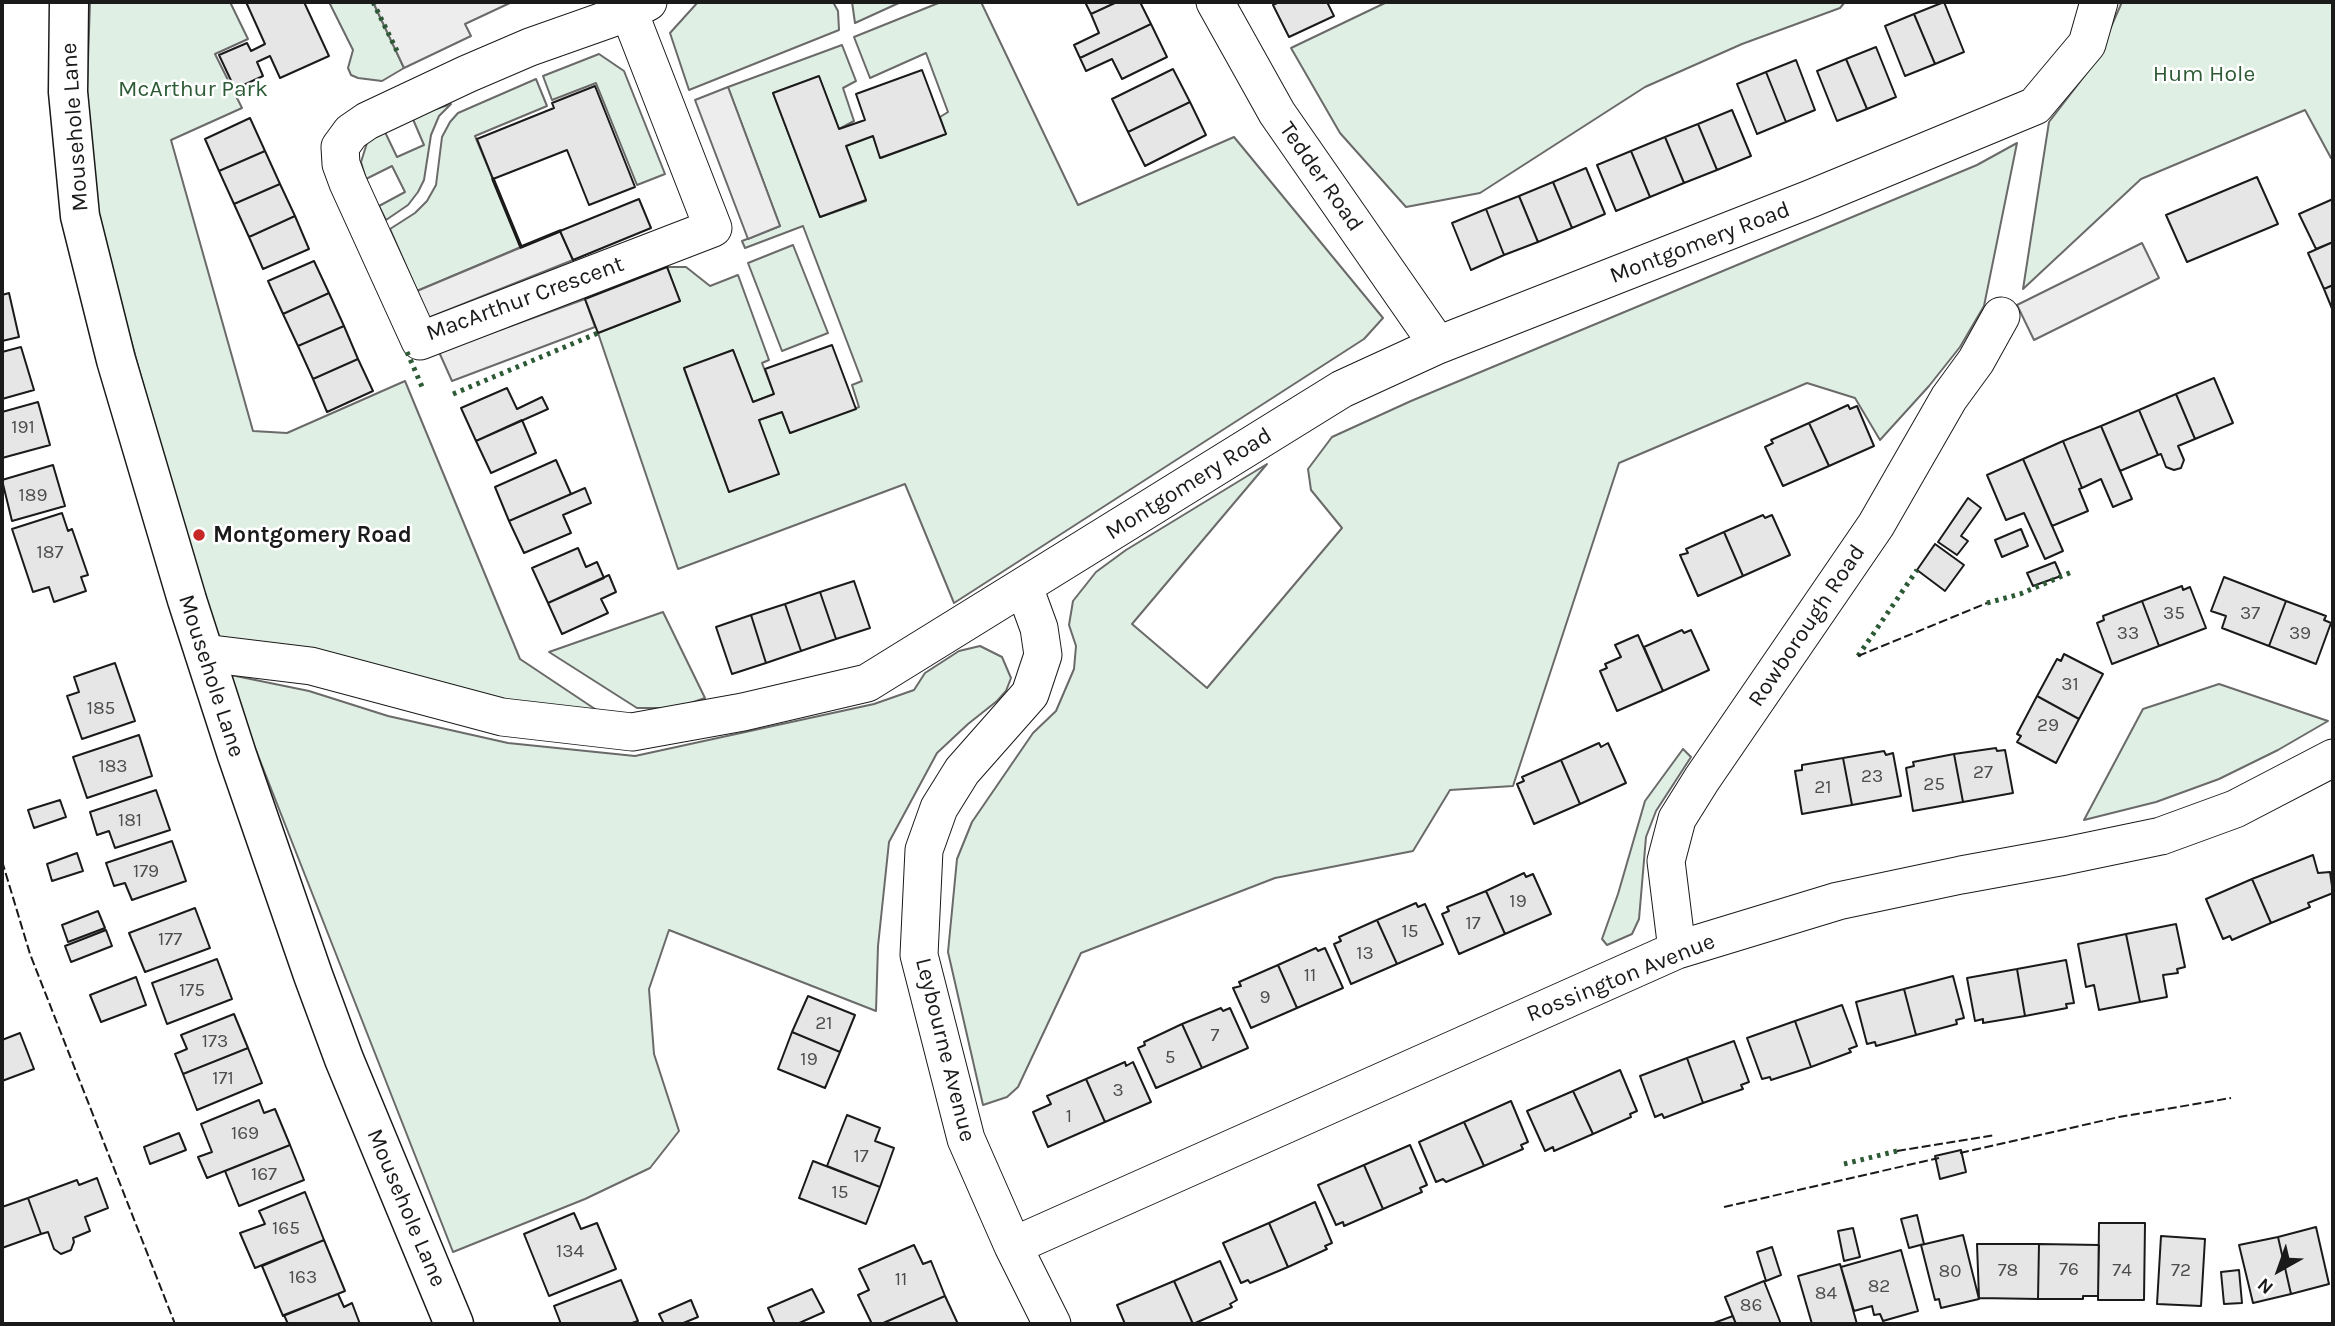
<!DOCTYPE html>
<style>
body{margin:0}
#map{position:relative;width:2335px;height:1326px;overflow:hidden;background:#fff;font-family:Karla,sans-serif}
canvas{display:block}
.frame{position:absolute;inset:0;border:4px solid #1a1a1a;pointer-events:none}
.north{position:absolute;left:2244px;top:1235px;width:70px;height:70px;-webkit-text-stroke:5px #fff;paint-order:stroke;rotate:220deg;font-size:19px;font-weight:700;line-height:28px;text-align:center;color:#1a1a1a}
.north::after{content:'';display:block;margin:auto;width:24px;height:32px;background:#1a1a1a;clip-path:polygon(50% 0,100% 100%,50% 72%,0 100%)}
</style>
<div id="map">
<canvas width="2335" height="1326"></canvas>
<div class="frame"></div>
<div class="north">N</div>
</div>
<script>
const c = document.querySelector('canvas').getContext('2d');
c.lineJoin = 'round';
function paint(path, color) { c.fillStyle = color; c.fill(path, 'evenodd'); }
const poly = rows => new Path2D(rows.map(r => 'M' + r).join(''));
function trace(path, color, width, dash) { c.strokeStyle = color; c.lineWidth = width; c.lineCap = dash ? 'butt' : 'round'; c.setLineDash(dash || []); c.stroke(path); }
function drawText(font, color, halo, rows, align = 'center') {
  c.font = font + ' Karla,sans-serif'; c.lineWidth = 5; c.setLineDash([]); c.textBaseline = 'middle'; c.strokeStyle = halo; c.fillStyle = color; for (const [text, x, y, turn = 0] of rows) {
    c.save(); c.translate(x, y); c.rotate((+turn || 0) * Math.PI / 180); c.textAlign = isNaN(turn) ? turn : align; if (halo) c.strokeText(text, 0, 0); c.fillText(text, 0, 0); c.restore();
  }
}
const green = poly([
 [90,2,230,2,248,39,215,54,242,108,171,140,253,431,287,433,405,381,520,659,607,717,505,706,215,640,96,216,87,90,90,2],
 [329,2,373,2,404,68,382,81,358,78,351,75,348,68,353,50,329,2],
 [698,2,833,2,838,11,839,30,689,90,670,33,698,2],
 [852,2,901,2,855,23,852,2],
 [941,2,981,2,1078,205,1234,137,1383,318,1364,339,954,603,905,484,678,569,598,333,680,301,667,267,686,267,710,286,738,275,769,360,762,363,774,394,753,402,733,350,684,369,729,492,759,420,782,412,790,433,859,407,852,385,862,381,803,226,745,248,742,241,780,226,728,87,842,45,856,81,843,88,854,121,839,129,819,77,773,93,820,217,866,201,846,146,873,136,881,158,946,134,940,117,948,112,926,53,870,78,854,37,941,2],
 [1387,2,1845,2,1840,8,1742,44,1645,87,1480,193,1406,207,1340,133,1291,48,1387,2],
 [2122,2,2333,2,2333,157,2331,158,2305,110,2141,179,2023,289,2049,122,2096,61,2122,2],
 [599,54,624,71,665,174,637,185,596,83,552,100,543,76,599,54],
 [536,79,547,106,475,136,521,247,417,291,390,229,415,213,427,201,436,185,442,137,450,122,458,113,536,79],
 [451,104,439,116,431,135,424,180,418,192,408,205,386,220,379,206,405,192,392,166,366,179,361,162,367,143,384,130,397,157,424,145,412,117,451,104],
 [2017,143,1984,306,1960,347,1929,386,1880,440,1855,398,1807,383,1619,463,1513,786,1450,790,1413,851,1275,878,1081,953,1018,1087,1007,1097,983,1105,948,952,957,859,972,822,1033,733,1056,711,1074,669,1076,646,1069,625,1073,601,1096,572,1126,550,1267,464,1132,624,1207,688,1342,528,1311,490,1308,469,1332,437,1411,401,1977,165,2017,143],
 [793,245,828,333,782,351,748,263,793,245],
 [663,612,705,698,685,705,666,708,637,708,549,652,663,612],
 [980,646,1002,657,1011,678,1006,691,997,701,968,724,937,753,889,842,878,946,876,1011,669,930,649,989,654,1054,679,1131,650,1168,585,1199,453,1252,226,674,309,691,388,716,508,743,635,756,874,704,914,690,925,673,959,651,980,646],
 [2219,684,2328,721,2278,750,2219,779,2156,802,2084,820,2143,709,2219,684],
 [1683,749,1691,757,1656,811,1646,837,1639,919,1632,934,1607,945,1602,939,1618,894,1645,801,1683,749]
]);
const parking = poly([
 [373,2,512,2,465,24,471,36,404,68,373,2],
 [728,87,780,226,748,239,695,100,728,87],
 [560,231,573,260,428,318,417,291,560,231],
 [2142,243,2159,278,2034,340,2017,305,2142,243],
 [585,299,595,327,452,381,439,352,585,299]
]);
const building = poly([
 [246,2,304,2,329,56,280,78,270,56,257,62,263,76,235,89,219,55,247,43,251,51,265,44,246,2],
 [1085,2,1117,2,1091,14,1085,2],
 [1117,2,1140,2,1151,24,1080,58,1074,45,1099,33,1091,14,1117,2],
 [1279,2,1327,2,1334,16,1289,37,1273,5,1279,2],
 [1944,2,1964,52,1935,64,1914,14,1944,2],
 [1914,14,1935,64,1905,76,1885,26,1914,14],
 [1151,24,1167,57,1122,79,1112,59,1086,71,1080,58,1151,24],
 [1876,47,1896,97,1867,109,1846,59,1876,47],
 [1846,59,1867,109,1837,121,1817,71,1846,59],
 [1796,60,1815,110,1786,122,1766,72,1796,60],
 [1173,69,1190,102,1128,132,1112,99,1173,69],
 [922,70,946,134,880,158,873,136,846,146,866,200,820,217,773,93,819,76,839,129,865,120,856,94,922,70],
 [1766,72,1786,122,1757,134,1737,84,1766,72],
 [595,86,635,187,589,205,567,150,493,179,477,139,554,108,552,103,595,86],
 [1190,102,1206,135,1145,166,1128,132,1190,102],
 [1732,110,1751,156,1717,170,1698,124,1732,110],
 [250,118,265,151,219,171,205,139,250,118],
 [1698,124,1717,170,1684,183,1665,137,1698,124],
 [1665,137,1684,183,1650,197,1631,151,1665,137],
 [265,151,280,184,234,204,219,171,265,151],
 [1631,151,1650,197,1616,211,1597,165,1631,151],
 [1586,168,1605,214,1572,228,1553,182,1586,168],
 [2257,177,2278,224,2187,262,2166,215,2257,177],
 [1553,182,1572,228,1538,242,1519,196,1553,182],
 [280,184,295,216,249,237,234,204,280,184],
 [1519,196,1538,242,1504,255,1486,209,1519,196],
 [639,199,651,228,573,260,560,231,639,199],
 [2333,199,2333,242,2316,249,2299,214,2333,199],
 [1486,209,1504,255,1471,270,1452,223,1486,209],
 [295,216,309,249,263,269,249,237,295,216],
 [2333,242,2333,285,2324,289,2308,253,2333,242],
 [314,261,329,293,283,314,268,281,314,261],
 [667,267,680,301,598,333,585,299,667,267],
 [2333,285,2333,311,2324,289,2333,285],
 [9,293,19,337,2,341,2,295,9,293],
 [329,293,344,326,298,346,283,314,329,293],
 [344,326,358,359,313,379,298,346,344,326],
 [832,345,856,409,790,433,782,412,759,420,779,474,729,492,684,368,733,350,753,402,774,394,765,369,832,345],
 [21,347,34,390,2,399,2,352,21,347],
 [358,359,373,391,327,412,313,379,358,359],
 [2214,378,2233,423,2195,439,2176,394,2214,378],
 [507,388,517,409,542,397,548,409,476,441,461,408,507,388],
 [2176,394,2195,439,2178,446,2184,460,2181,468,2174,470,2166,467,2161,454,2158,455,2139,410,2176,394],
 [38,402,50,445,2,458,2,412,38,402],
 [1848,405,1850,409,1857,406,1874,446,1829,466,1809,423,1848,405],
 [2139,410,2158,455,2120,471,2101,426,2139,410],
 [522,420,536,453,491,473,476,441,522,420],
 [1809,423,1829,466,1783,486,1765,447,1773,443,1771,440,1809,423],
 [2101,426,2132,499,2113,507,2101,479,2082,488,2063,441,2101,426],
 [2063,441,2082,488,2079,489,2088,511,2052,526,2023,459,2063,441],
 [2023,459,2063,551,2045,559,2024,513,2006,520,1987,475,2023,459],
 [556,460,571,494,509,521,495,487,556,460],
 [53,465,65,506,12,521,2,480,53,465],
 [585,488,591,503,563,515,571,533,524,553,509,521,585,488],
 [1968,498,1981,508,1961,536,1968,541,1957,555,1938,542,1968,498],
 [62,513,68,531,72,529,88,575,81,577,86,591,54,602,49,587,33,592,12,529,62,513],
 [1763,515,1765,518,1772,515,1790,555,1743,576,1724,532,1763,515],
 [2021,529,2028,546,2002,557,1995,540,2021,529],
 [1724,532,1743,576,1698,596,1680,555,1688,553,1686,549,1724,532],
 [1935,544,1964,565,1945,591,1917,570,1935,544],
 [578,548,586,567,597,562,604,578,548,603,532,568,578,548],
 [2055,562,2061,576,2033,586,2027,573,2055,562],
 [609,575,616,592,601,599,608,613,562,634,548,603,609,575],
 [2224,577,2286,601,2269,646,2222,628,2226,616,2211,611,2224,577],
 [854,581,870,628,836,639,820,592,854,581],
 [2182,586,2183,590,2190,587,2206,628,2159,646,2142,601,2182,586],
 [820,592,836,639,801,651,785,604,820,592],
 [2142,601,2159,646,2112,664,2097,623,2104,620,2103,616,2142,601],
 [2286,601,2326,616,2324,620,2331,623,2316,664,2269,646,2286,601],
 [785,604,801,651,766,663,751,615,785,604],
 [751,615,766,663,732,674,716,627,751,615],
 [1682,630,1684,633,1691,630,1709,670,1663,691,1644,647,1682,630],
 [1638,635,1663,691,1617,711,1600,671,1607,668,1605,664,1621,657,1615,645,1638,635],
 [2064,654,2103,674,2079,719,2037,696,2057,659,2061,661,2064,654],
 [115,663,135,721,82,739,67,696,79,692,74,677,115,663],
 [2037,696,2079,719,2056,763,2017,742,2021,736,2017,734,2037,696],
 [139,735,152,776,87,798,73,757,139,735],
 [1599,743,1601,747,1608,743,1626,783,1580,804,1561,760,1599,743],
 [1996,748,1997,751,2005,750,2013,793,1963,802,1954,754,1996,748],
 [1884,751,1886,755,1893,753,1901,796,1852,805,1843,758,1884,751],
 [1954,754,1963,802,1913,811,1906,768,1914,766,1913,762,1954,754],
 [1843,758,1852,805,1802,814,1795,771,1802,770,1802,765,1843,758],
 [1561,760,1580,804,1534,824,1517,784,1524,781,1522,777,1561,760],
 [156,790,170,830,115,848,109,831,97,835,90,812,156,790],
 [60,800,66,817,34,828,28,810,60,800],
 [172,841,186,881,132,900,125,883,114,886,106,863,172,841],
 [77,853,83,871,52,881,47,864,77,853],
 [2313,855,2318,873,2330,872,2333,893,2308,903,2310,907,2271,923,2252,879,2313,855],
 [1524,873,1526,877,1533,874,1551,914,1505,934,1486,891,1524,873],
 [2252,879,2271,923,2232,940,2230,936,2223,939,2206,899,2252,879],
 [1486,891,1505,934,1459,954,1442,914,1449,911,1447,907,1486,891],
 [1416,903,1418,907,1425,904,1443,944,1397,964,1377,920,1416,903],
 [195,908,210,948,145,972,129,933,195,908],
 [98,911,105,928,68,942,62,925,98,911],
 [1377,920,1397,964,1351,984,1334,944,1341,941,1339,937,1377,920],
 [2176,924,2185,967,2177,969,2178,973,2163,975,2167,997,2140,1002,2126,934,2176,924],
 [106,930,112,946,71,962,65,946,106,930],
 [2126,934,2140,1002,2099,1010,2094,985,2086,987,2078,944,2126,934],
 [1316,948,1318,951,1325,948,1343,988,1297,1008,1278,965,1316,948],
 [217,959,232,999,167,1024,152,983,217,959],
 [2066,960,2074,1003,2066,1004,2067,1008,2025,1016,2017,969,2066,960],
 [1278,965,1297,1008,1251,1028,1233,988,1241,986,1239,982,1278,965],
 [2017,969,2025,1016,1983,1023,1983,1019,1975,1021,1967,978,2017,969],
 [1953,976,1964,1018,1956,1020,1957,1024,1916,1035,1904,989,1953,976],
 [136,977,146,1005,101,1022,90,995,136,977],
 [1904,989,1916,1035,1876,1046,1875,1042,1867,1044,1856,1002,1904,989],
 [808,996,855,1015,840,1052,792,1032,808,996],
 [1842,1005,1857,1046,1849,1049,1851,1052,1811,1067,1795,1021,1842,1005],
 [1221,1008,1223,1011,1230,1008,1248,1048,1202,1068,1182,1024,1221,1008],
 [234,1014,248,1048,183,1074,175,1054,187,1049,181,1035,234,1014],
 [1795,1021,1811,1067,1771,1080,1770,1077,1762,1079,1747,1038,1795,1021],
 [1182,1024,1202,1068,1156,1088,1138,1048,1145,1045,1144,1042,1182,1024],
 [792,1032,840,1052,825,1088,778,1069,792,1032],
 [20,1033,34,1069,2,1081,2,1040,20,1033],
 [1734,1041,1749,1082,1741,1085,1743,1089,1703,1103,1687,1058,1734,1041],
 [248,1048,262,1083,197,1110,183,1074,248,1048],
 [1687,1058,1703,1103,1664,1118,1662,1114,1655,1117,1640,1076,1687,1058],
 [1125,1062,1126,1066,1133,1062,1151,1102,1105,1122,1086,1079,1125,1062],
 [1620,1070,1637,1111,1630,1114,1631,1117,1593,1134,1573,1091,1620,1070],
 [1086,1079,1105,1122,1048,1147,1033,1112,1051,1104,1047,1096,1086,1079],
 [1573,1091,1593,1134,1554,1151,1553,1147,1545,1151,1527,1111,1573,1091],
 [259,1100,264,1113,275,1109,290,1145,207,1178,198,1157,212,1152,201,1124,259,1100],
 [1511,1101,1528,1142,1521,1145,1523,1149,1484,1166,1464,1122,1511,1101],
 [847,1115,880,1128,875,1141,894,1148,880,1187,827,1166,847,1115],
 [1464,1122,1484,1166,1446,1182,1443,1179,1436,1182,1419,1142,1464,1122],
 [179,1133,186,1150,150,1164,144,1147,179,1133],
 [290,1145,304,1180,239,1206,225,1171,290,1145],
 [1410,1145,1427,1185,1420,1188,1422,1192,1383,1209,1364,1165,1410,1145],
 [1961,1150,1966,1172,1940,1179,1935,1156,1961,1150],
 [813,1161,880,1187,866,1224,799,1198,813,1161],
 [1364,1165,1383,1209,1344,1226,1343,1222,1336,1225,1318,1185,1364,1165],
 [97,1178,108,1208,85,1217,90,1231,73,1238,74,1242,71,1250,61,1254,54,1249,48,1232,41,1234,28,1198,77,1180,79,1185,97,1178],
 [305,1192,324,1240,255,1268,240,1233,265,1224,259,1211,305,1192],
 [28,1198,41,1234,2,1248,2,1207,28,1198],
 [1315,1202,1332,1243,1325,1246,1327,1249,1288,1267,1269,1223,1315,1202],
 [574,1213,581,1229,597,1223,616,1269,549,1296,524,1234,574,1213],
 [1917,1215,1924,1244,1909,1248,1901,1219,1917,1215],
 [1269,1223,1288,1267,1250,1283,1248,1280,1241,1283,1223,1243,1269,1223],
 [2099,1223,2145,1223,2144,1300,2098,1300,2099,1223],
 [2316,1227,2329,1284,2291,1294,2278,1237,2316,1227],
 [1853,1228,1860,1257,1844,1261,1838,1231,1853,1228],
 [1963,1235,1979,1299,1941,1308,1939,1299,1935,1300,1921,1245,1963,1235],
 [2161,1236,2205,1239,2201,1306,2157,1304,2161,1236],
 [2278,1237,2291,1294,2253,1303,2239,1245,2278,1237],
 [324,1240,345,1291,283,1316,262,1266,324,1240],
 [1977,1244,2039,1244,2038,1299,1979,1298,1977,1244],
 [2039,1244,2099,1245,2098,1296,2083,1296,2083,1299,2038,1299,2039,1244],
 [914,1245,923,1264,931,1261,945,1296,881,1324,872,1324,858,1295,869,1290,859,1269,914,1245],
 [1772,1247,1781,1275,1766,1281,1757,1252,1772,1247],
 [1901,1250,1918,1311,1883,1321,1880,1314,1874,1315,1872,1306,1854,1311,1841,1267,1901,1250],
 [1220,1261,1237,1300,1230,1304,1232,1307,1193,1324,1174,1281,1220,1261],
 [1840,1264,1857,1324,1812,1324,1798,1276,1840,1264],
 [2239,1270,2242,1303,2224,1304,2221,1272,2239,1270],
 [621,1280,638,1321,629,1324,561,1324,554,1306,621,1280],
 [1174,1281,1193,1324,1125,1324,1117,1305,1174,1281],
 [1764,1281,1781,1324,1736,1324,1725,1297,1764,1281],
 [812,1289,824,1312,797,1324,775,1324,768,1308,812,1289],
 [338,1294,344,1307,352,1303,360,1324,288,1324,284,1315,338,1294],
 [945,1296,958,1324,881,1324,945,1296],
 [691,1300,698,1317,681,1324,664,1324,659,1314,691,1300],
 [1733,1316,1736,1324,1711,1324,1733,1316]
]);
const street = poly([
 [1215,2,1277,113,1438,345],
 [629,12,713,228,420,341,348,183,341,164,340,147,351,132,367,121,467,74,530,47,629,12,648,2],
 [1024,587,1039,628,1043,655,1030,694,962,771,939,808,924,850,919,955,966,1139,1013,1246,1052,1324],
 [204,653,311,666,502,717,632,732,743,712,867,683,1342,389,1438,345,1810,199,2035,106,2087,44,2099,2],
 [1677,950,1666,861,1677,819,1702,779,1876,525,1949,398,1976,361,2001,316],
 [1013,1246,1677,950,1838,901,1961,875,2065,856,2161,836,2235,809,2333,758]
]);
const secondary = poly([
 [69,2,68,92,80,216,116,360,187,600,237,755,313,975,344,1059,454,1324]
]);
const hedge = poly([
 [373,2,398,53],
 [407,352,423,389],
 [453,394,598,333],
 [1987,603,2020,594,2074,571],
 [1858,656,1917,570],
 [1844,1164,1897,1151]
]);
const fence = poly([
 [1858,656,1987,603],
 [2,861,30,954,175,1324],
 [1897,1151,1995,1135],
 [1960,1153,2119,1117,2231,1098],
 [1724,1207,1939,1158]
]);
const wall = poly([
 [493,179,521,247,560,231]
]);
const markers = [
 [199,535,7,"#c62828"]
];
const numberNames = [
 ["191",23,428],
 ["189",33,496],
 ["187",50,553],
 ["35",2174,614],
 ["37",2250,614],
 ["33",2128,634],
 ["39",2300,634],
 ["31",2070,685],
 ["185",101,709],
 ["29",2048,726],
 ["183",113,767],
 ["27",1983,773],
 ["23",1872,777],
 ["25",1934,785],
 ["21",1823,788],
 ["181",130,821],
 ["179",146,872],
 ["19",1518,902],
 ["17",1473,924],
 ["15",1410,932],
 ["177",170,940],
 ["13",1365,954],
 ["11",1310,976],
 ["175",192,991],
 ["9",1265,998],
 ["21",824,1024],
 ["7",1215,1036],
 ["173",215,1042],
 ["5",1170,1058],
 ["19",809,1060],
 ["171",223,1079],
 ["3",1118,1091],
 ["1",1069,1117],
 ["169",245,1134],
 ["17",861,1157],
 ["167",264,1175],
 ["15",840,1193],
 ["165",286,1229],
 ["134",570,1252],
 ["76",2069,1270],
 ["78",2008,1271],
 ["74",2122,1271],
 ["72",2181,1271],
 ["80",1950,1272],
 ["163",303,1278],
 ["11",901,1280],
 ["82",1879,1287],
 ["84",1826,1294],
 ["86",1751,1306]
];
const parkNames = [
 ["Hum Hole",2204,74],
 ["McArthur Park",193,89]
];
const streetNames = [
 ["Mousehole Lane",75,127,-94],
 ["Tedder Road",1321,177,55],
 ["Montgomery Road",1700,243,-21],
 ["MacArthur Crescent",525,299,-20],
 ["Montgomery Road",1189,484,-32],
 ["Rowborough Road",1807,626,-56],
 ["Mousehole Lane",211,676,72],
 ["Rossington Avenue",1621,978,-22],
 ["Leybourne Avenue",945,1050,76],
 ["Mousehole Lane",406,1208,67]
];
const poiNames = [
 ["Montgomery Road",213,535]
];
paint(green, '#e0efe3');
trace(green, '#6a6a6a', 2);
paint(parking, '#ededed');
trace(parking, '#6a6a6a', 2);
paint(building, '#e6e6e6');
trace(building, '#1a1a1a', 2);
trace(street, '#1a1a1a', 39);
trace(secondary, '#1a1a1a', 41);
trace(street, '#fff', 37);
trace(secondary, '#fff', 38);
trace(hedge, '#2b5a34', 5, [3.5, 5]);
trace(fence, '#1a1a1a', 2, [9, 3.5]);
trace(wall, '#1a1a1a', 3.5);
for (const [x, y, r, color] of markers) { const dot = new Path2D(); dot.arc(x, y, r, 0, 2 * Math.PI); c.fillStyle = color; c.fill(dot); trace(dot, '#fff', 2.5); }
drawText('19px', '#4d4d4d', null, numberNames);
drawText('23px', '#2b5a34', '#fff', parkNames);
drawText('23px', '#1a1a1a', '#fff', streetNames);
drawText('bold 23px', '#1a1a1a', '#fff', poiNames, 'left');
</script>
